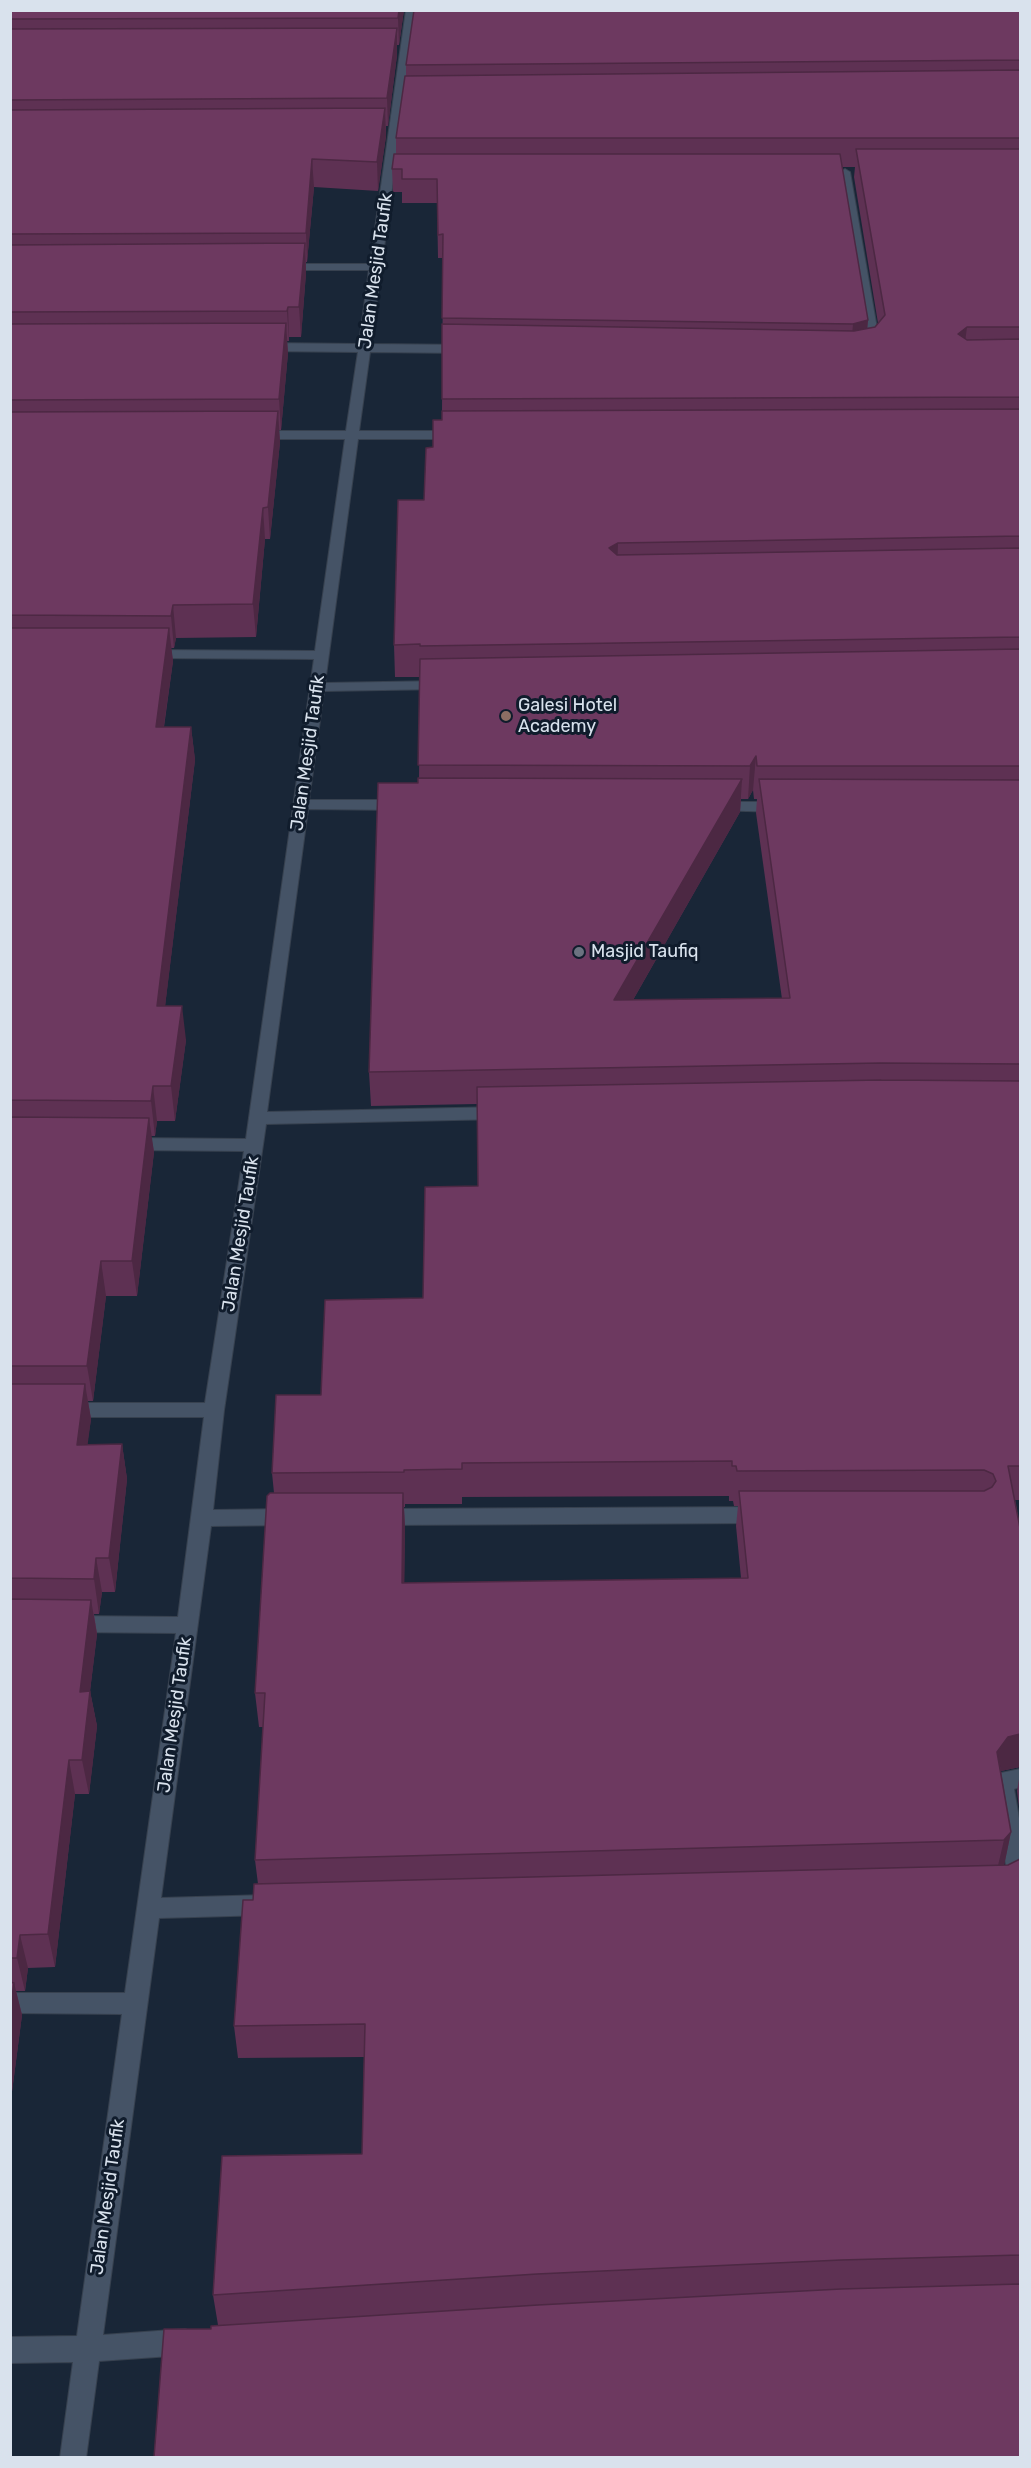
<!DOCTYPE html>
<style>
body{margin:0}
#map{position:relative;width:1031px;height:2468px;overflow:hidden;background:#192637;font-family:Rubik,sans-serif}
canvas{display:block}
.frame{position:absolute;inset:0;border:12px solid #d9e2ed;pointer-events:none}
</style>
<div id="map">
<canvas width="1031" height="2468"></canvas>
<div class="frame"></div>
</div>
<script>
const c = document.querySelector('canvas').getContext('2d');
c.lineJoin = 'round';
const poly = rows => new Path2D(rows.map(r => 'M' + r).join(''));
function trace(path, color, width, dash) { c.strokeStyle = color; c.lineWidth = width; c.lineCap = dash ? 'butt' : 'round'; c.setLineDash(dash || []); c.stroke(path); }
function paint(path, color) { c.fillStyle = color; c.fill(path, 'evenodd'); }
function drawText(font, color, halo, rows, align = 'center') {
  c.font = font + ' Rubik,sans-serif'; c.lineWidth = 6; c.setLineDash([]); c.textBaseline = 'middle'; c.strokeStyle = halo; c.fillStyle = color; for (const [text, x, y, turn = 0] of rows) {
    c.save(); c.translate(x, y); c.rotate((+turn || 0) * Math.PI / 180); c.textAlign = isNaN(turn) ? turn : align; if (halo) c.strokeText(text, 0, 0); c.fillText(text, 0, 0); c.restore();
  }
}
const minor = poly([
 [406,10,416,10,371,344,465,345,471,349,465,353,370,352,359,431,458,431,464,435,458,439,358,439,325,683,443,681,450,685,443,689,324,691,309,800,401,800,409,805,401,810,308,809,267,1112,502,1107,508,1109,511,1113,508,1117,502,1119,266,1124,224,1410,213,1510,290,1509,297,1512,300,1517,297,1522,290,1525,211,1526,161,1898,267,1895,275,1898,278,1905,275,1912,267,1915,159,1918,103,2335,185,2329,194,2333,198,2342,194,2351,185,2355,99,2361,86,2458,60,2458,73,2362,10,2363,10,2337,77,2336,122,2014,10,2013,10,1993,125,1993,176,1633,72,1632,65,1630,62,1624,65,1618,72,1616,178,1617,204,1417,66,1417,59,1415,56,1410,59,1405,66,1403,205,1403,244,1151,130,1150,124,1148,121,1144,124,1140,130,1138,246,1139,314,659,150,658,143,654,150,650,315,651,345,439,254,439,248,435,254,431,346,431,358,352,264,351,258,347,264,343,359,344,369,270,282,270,276,267,282,264,370,264,406,10],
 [845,169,850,172,880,346,869,354,863,350,868,345,840,172,845,169],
 [716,802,782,802,790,807,782,812,711,810,708,807,711,804,716,802],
 [761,1507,768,1510,771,1515,768,1520,761,1523,381,1525,374,1522,371,1517,374,1512,381,1509,761,1507],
 [1020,1769,1020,1787,1014,1789,1020,1824,1020,1880,1015,1888,1007,1891,999,1888,996,1881,1006,1865,992,1787,1001,1773,1020,1769]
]);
const wall = poly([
 [10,10,404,10,399,45,397,45,397,55,388,126,386,126,386,136,378,191,314,187,307,262,306,262,306,273,301,337,289,337,289,341,287,341,288,353,281,430,279,430,280,442,270,539,265,539,256,637,176,638,174,648,171,648,173,661,164,727,191,727,195,760,165,1006,186,1040,175,1121,157,1121,155,1136,151,1136,154,1152,137,1296,106,1296,93,1401,88,1401,91,1419,87,1445,122,1444,127,1479,115,1592,102,1592,99,1614,94,1614,97,1634,90,1691,97,1726,89,1794,75,1794,55,1967,28,1968,25,1991,16,1991,22,2015,10,2107],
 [1020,10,1020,1500,1015,1500,1020,1528,1020,1768,1020,1767,1001,1771,1011,1832,1004,1865,1008,1865,1020,1859,1020,2457,211,2329,218,2325,213,2295,362,2154,364,2057,238,2058,234,2026,253,1900,258,1884,255,1860,263,1727,259,1727,255,1693,274,1493,272,1473,321,1395,423,1298,478,1186,477,1104,371,1106,369,1072,419,778,420,677,395,677,394,645,424,500,433,447,442,420,442,411,443,258,438,258,437,203,402,203,402,192,393,192,392,169,396,154,396,138,406,76,406,65],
 [842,167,855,167,854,177,878,323,875,327,867,328,868,320],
 [753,790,754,799,757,799,756,813,782,999,633,1000,740,812,741,799,748,799],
 [729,1496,729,1501,733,1501,734,1506,738,1506,736,1526,741,1578,404,1583,405,1527,404,1507,405,1507,405,1504,462,1504,462,1497],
 [1020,1773,1020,1814,1017,1791]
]);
const shadedWall = poly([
 [399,10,404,10,399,45,398,18],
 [397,28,397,55,388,126,387,98],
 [385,108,386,136,378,191,377,162],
 [312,159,314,187,307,262,306,233],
 [305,243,306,273,301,337,299,307],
 [288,307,289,337,289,341,287,311],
 [868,320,866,344,851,349,853,324],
 [286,323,288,353,281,430,279,399],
 [967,327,963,358,958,334],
 [278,411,280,442,270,539,268,507],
 [263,508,265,539,256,637,253,604],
 [618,543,617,575,609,548],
 [173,605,176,638,174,648,171,616],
 [169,628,173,661,159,760,156,727],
 [191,727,195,760,161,1040,157,1006],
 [756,756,753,790,748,799,750,766],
 [742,779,740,812,613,1035,614,1000],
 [182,1006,186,1040,175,1121,171,1086],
 [153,1086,157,1121,155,1136,151,1101],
 [149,1118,154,1152,137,1296,132,1261],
 [101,1261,106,1296,93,1401,87,1366],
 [85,1384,91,1419,83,1480,77,1445],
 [122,1444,127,1479,115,1592,109,1558],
 [403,1493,405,1527,404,1617,402,1583],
 [96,1558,102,1592,99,1614,94,1579],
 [91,1600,97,1634,90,1691,97,1726,89,1794,82,1760,80,1692],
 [1020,1734,1020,1767,1001,1771,997,1752,1008,1737],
 [69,1760,75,1794,55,1967,48,1934],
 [1011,1832,1004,1866,996,1874,1004,1840],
 [20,1935,28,1968,25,1991,17,1958],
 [14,1983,22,2015,10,2107,10,2010]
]);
const building = poly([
 [10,10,399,10,398,18,10,19,10,10],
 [414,10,1020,10,1020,60,406,65,414,10],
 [397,28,387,98,10,100,10,29,397,28],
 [1020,70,1020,138,396,138,405,76,1020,70],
 [385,108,377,162,312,159,306,233,10,234,10,110,385,108],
 [856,149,1020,149,1020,327,967,327,958,334,967,340,1020,339,1020,397,442,399,442,324,854,331,875,327,885,315,856,149],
 [394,154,840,154,868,320,853,324,442,318,443,234,438,235,437,179,402,179,402,169,392,169,394,154],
 [305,243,299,307,288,307,287,311,10,312,10,245,305,243],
 [286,323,279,399,10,400,10,324,286,323],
 [1020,409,1020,536,618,543,609,548,617,555,1020,548,1020,637,420,646,420,644,394,645,398,500,424,500,426,448,433,447,433,420,442,420,442,411,1020,409],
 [278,411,268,507,263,508,253,604,173,605,171,616,10,615,10,412,278,411],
 [10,628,169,628,156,727,191,727,157,1006,182,1006,171,1086,153,1086,151,1101,10,1100,10,628],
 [1020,649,1020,766,757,766,756,756,750,766,418,765,420,659,1020,649],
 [418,778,742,779,614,1000,790,998,759,779,1020,780,1020,1064,881,1063,369,1072,378,783,418,783,418,778],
 [881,1080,1020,1081,1020,1466,1008,1466,1020,1528,1020,1734,1008,1737,997,1752,1011,1832,1004,1840,255,1860,265,1693,255,1693,267,1496,270,1493,403,1493,402,1583,748,1578,739,1491,984,1491,992,1487,996,1481,993,1474,984,1470,737,1471,736,1466,732,1466,732,1461,462,1463,462,1469,404,1470,404,1472,272,1473,276,1395,321,1395,325,1300,423,1298,425,1187,478,1186,477,1087,881,1080],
 [10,1117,149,1118,132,1261,101,1261,87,1366,10,1366,10,1117],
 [10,1384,85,1384,77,1445,122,1444,109,1558,96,1558,94,1579,10,1578,10,1384],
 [10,1599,91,1600,80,1692,90,1691,82,1760,69,1760,48,1934,20,1935,17,1958,10,1958,10,1599],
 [1020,1859,1020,2255,841,2260,537,2274,213,2295,222,2156,362,2154,365,2024,234,2026,243,1900,253,1900,254,1884,1008,1865,1020,1859],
 [10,1982,14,1983,10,2010,10,1982],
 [1020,2284,1020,2457,154,2457,164,2329,211,2329,211,2326,538,2305,841,2289,1020,2284]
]);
const markers = [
 [506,716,6,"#8d6e63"],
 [579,952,6,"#6b7280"]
];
const streetNames = [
 ["Jalan Mesjid Taufik",376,271,-82],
 ["Jalan Mesjid Taufik",308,753,-82],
 ["Jalan Mesjid Taufik",241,1234,-81],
 ["Jalan Mesjid Taufik",175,1715,-82],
 ["Jalan Mesjid Taufik",108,2197,-82]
];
const poiNames = [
 ["Galesi Hotel",518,706],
 ["Academy",518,727],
 ["Masjid Taufiq",591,952]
];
trace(minor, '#37414f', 2);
paint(minor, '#455366');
paint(wall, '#5e3153');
paint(shadedWall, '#4c2843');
paint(building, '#6d3960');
trace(building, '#4c2843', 1.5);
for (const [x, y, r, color] of markers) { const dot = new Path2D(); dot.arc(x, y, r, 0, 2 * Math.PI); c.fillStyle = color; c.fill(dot); trace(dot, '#101c2c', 2); }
drawText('18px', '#d9e2ed', '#101c2c', streetNames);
drawText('18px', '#d9e2ed', '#101c2c', poiNames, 'left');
</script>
